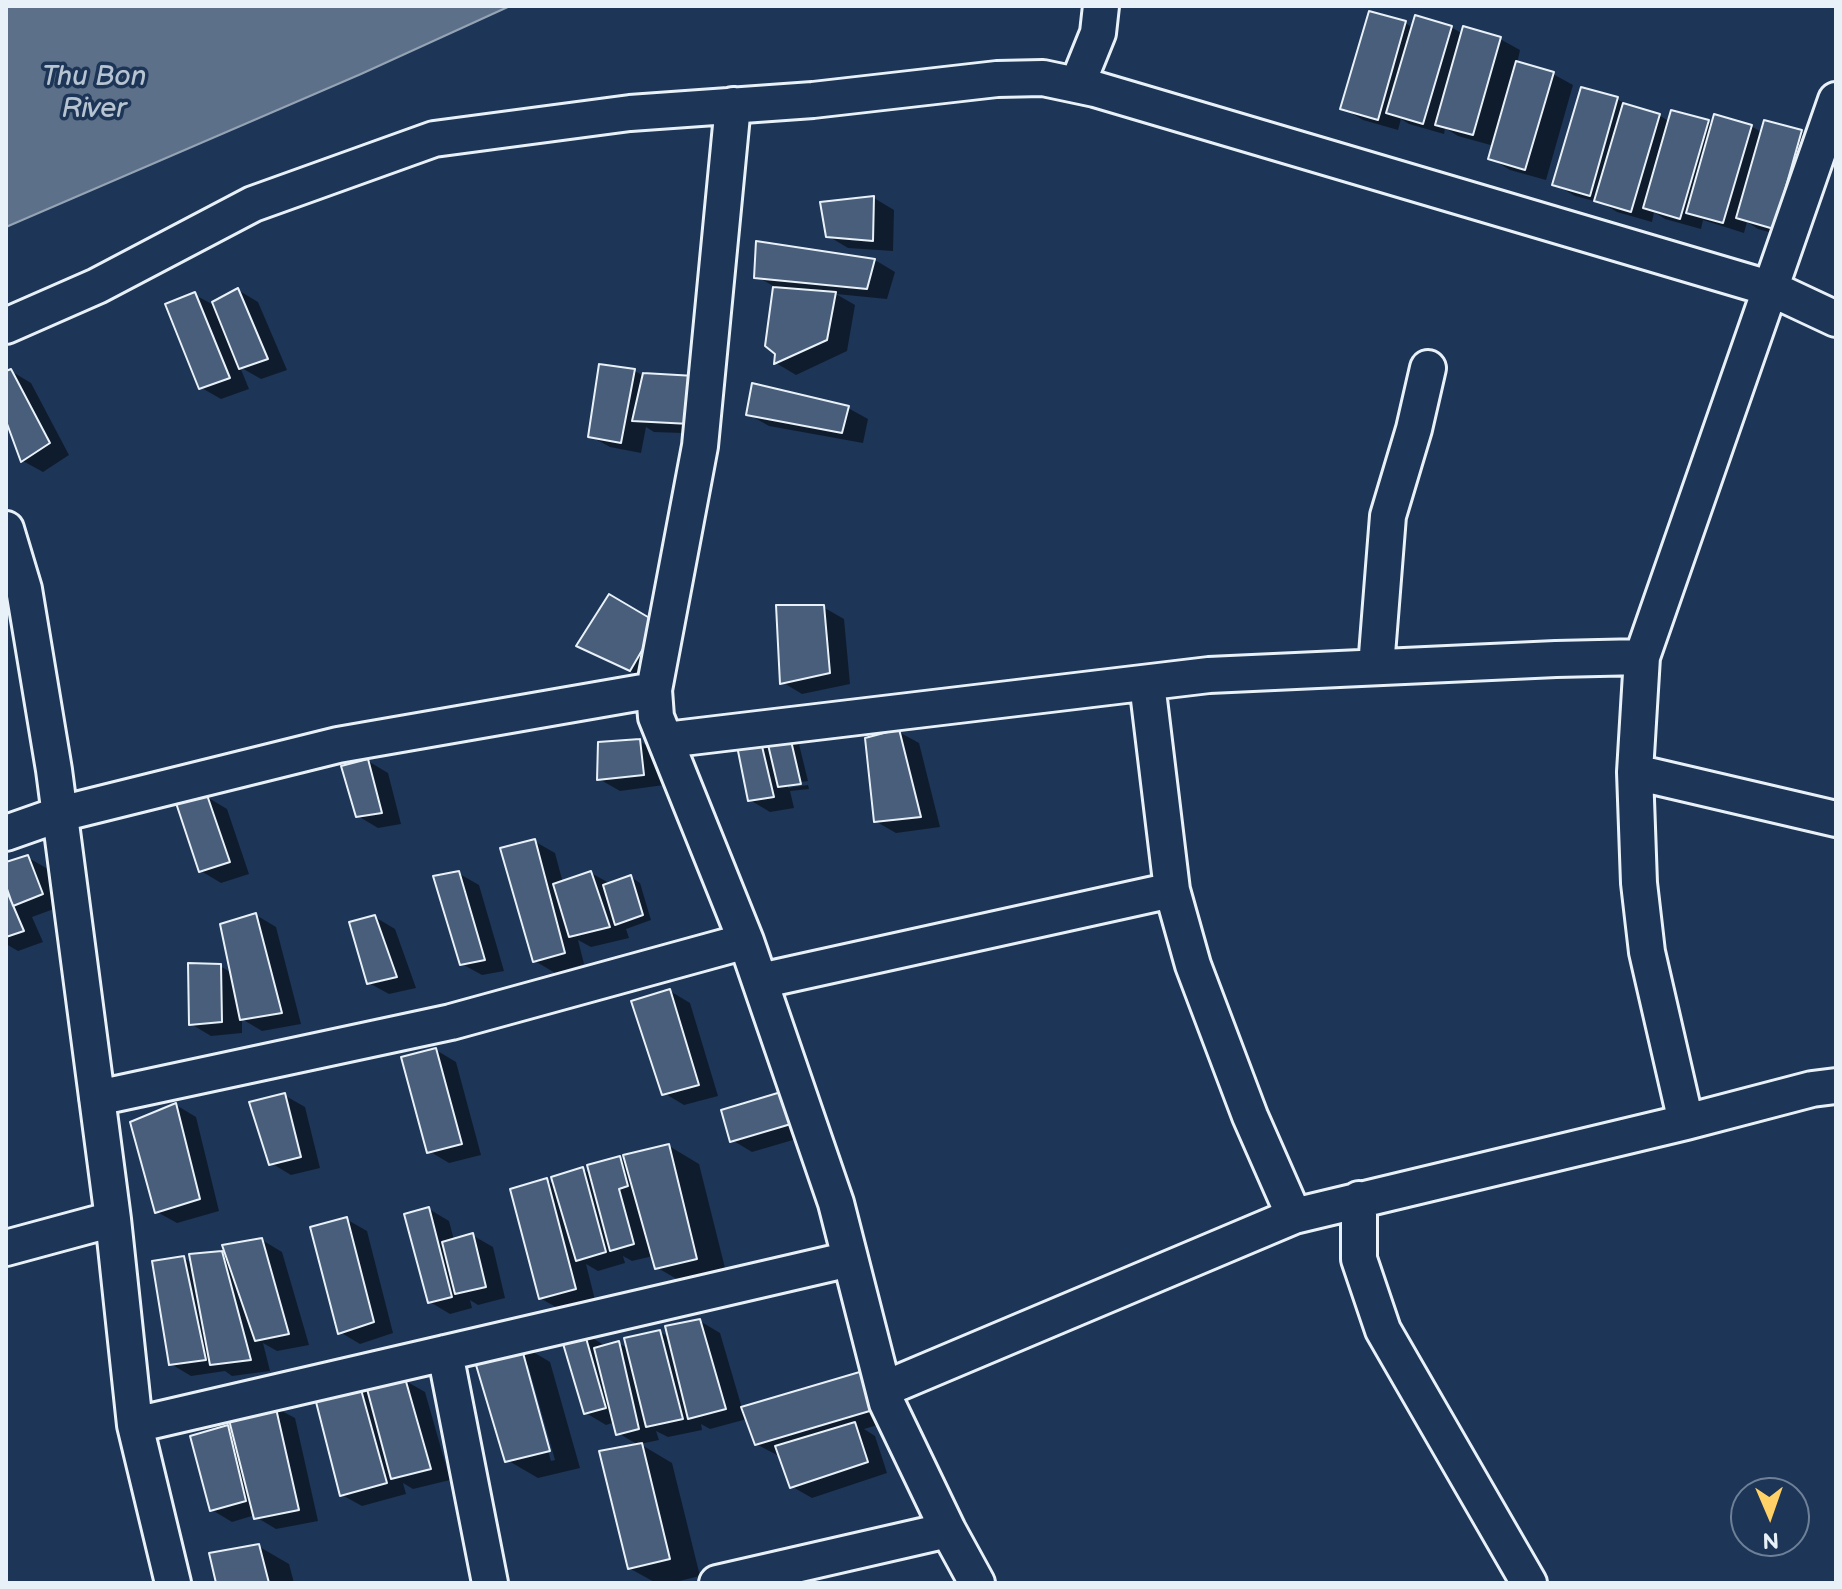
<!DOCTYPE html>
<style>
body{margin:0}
#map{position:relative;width:1842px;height:1589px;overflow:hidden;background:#1d3557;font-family:"Balsamiq Sans",sans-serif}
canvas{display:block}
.frame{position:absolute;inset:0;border:8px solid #e8f1f8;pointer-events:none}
.north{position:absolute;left:1730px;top:1477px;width:80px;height:80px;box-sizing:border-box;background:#1d3557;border:2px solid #6e8097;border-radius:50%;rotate:178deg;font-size:22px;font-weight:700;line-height:32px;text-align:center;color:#e8f1f8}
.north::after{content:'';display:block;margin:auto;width:28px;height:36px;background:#ffd166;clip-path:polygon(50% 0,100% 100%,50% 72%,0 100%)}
</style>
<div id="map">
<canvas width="1842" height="1589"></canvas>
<div class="frame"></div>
<div class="north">N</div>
</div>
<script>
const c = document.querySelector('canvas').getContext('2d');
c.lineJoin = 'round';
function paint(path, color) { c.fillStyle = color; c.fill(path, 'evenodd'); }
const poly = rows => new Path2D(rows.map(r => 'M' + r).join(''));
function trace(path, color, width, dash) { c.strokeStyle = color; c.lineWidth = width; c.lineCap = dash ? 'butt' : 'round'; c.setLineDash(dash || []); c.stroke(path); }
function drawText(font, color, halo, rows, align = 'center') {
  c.font = font + ' "Balsamiq Sans",sans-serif'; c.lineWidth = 7; c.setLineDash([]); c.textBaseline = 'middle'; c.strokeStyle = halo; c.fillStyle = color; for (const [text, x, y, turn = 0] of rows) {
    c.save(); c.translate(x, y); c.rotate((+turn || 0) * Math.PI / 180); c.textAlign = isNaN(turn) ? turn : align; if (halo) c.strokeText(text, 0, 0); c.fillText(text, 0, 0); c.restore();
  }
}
const water = poly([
 [6,6,510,6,361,74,6,227,6,6]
]);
const shadow = poly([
 [1405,23,1413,28,1451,27,1463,34,1500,39,1520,50,1517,64,1553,74,1573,85,1546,180,1510,170,1490,158,1494,146,1458,136,1445,128,1444,134,1409,124,1401,119,1398,130,1363,120,1343,108],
 [1617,99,1632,108,1659,115,1670,122,1708,122,1713,125,1751,126,1763,133,1801,132,1821,144,1794,239,1758,229,1747,222,1744,233,1703,220,1701,229,1665,219,1654,212,1652,222,1617,212,1602,203,1575,196,1555,184],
 [874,198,894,210,893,251,848,248,828,236],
 [758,243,875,260,895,272,887,299,836,294,855,305,847,351,796,375,776,363,775,287,756,276],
 [238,290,258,302,287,370,261,379,240,367,249,389,221,399,200,387,195,295,212,304],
 [11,371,31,383,69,455,43,472,23,461,6,416,6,373],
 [635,371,642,375,694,378,710,434,654,432,646,427,641,453,610,447,590,436],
 [848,408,868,419,863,443,769,426,748,414],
 [823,607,844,619,850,684,802,694,782,682],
 [677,636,651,681,599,657,579,646],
 [899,732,919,743,940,827,896,833,875,821],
 [768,737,798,740,808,781,788,784,788,788,808,785,809,789,790,791,794,808,770,812,750,800,761,744,771,750],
 [639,741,660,753,664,785,620,791,599,779],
 [368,761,388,773,401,824,378,828,358,816],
 [207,797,227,809,249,874,221,883,201,871],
 [534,841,555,853,563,883,591,873,611,884,631,877,640,883,651,920,626,929,629,938,591,947,578,940,584,964,555,973,535,961],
 [27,857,48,869,62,906,32,917,43,942,18,951,6,944,6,864],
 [458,873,479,885,504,971,482,975,462,964],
 [256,915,276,927,301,1024,262,1031,242,1019,242,1033,211,1036,191,1024,220,966,232,973],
 [375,917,395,929,416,988,389,994,369,983],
 [670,991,690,1003,718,1096,684,1105,664,1093],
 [436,1050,456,1062,481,1155,449,1163,429,1151],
 [781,1094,810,1135,752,1152,732,1140],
 [284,1095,305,1107,320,1168,291,1175,271,1163],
 [176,1105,196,1117,219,1211,177,1223,157,1212],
 [669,1146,699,1164,727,1276,687,1285,656,1267,653,1256,632,1261,623,1256,625,1263,598,1271,586,1264,595,1300,561,1310,540,1298,547,1180,556,1186,583,1169,591,1174,620,1158,627,1162],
 [429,1209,449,1221,454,1240,472,1235,493,1247,505,1298,478,1305,470,1300,472,1308,450,1314,430,1302],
 [346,1219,367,1231,393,1333,360,1344,340,1332],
 [262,1240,282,1252,309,1345,277,1351,263,1343,270,1371,232,1376,225,1371,191,1376,171,1364,183,1258,193,1263,221,1253,228,1257],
 [700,1321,720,1333,742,1408,862,1374,892,1421,864,1429,875,1436,887,1473,812,1498,791,1486,780,1454,777,1455,756,1444,747,1419,710,1429,701,1424,702,1430,668,1437,656,1431,659,1440,640,1444,672,1463,700,1576,671,1583,656,1583,629,1568,640,1446,618,1433,615,1422,606,1425,586,1413,584,1333,604,1345,605,1347,618,1343,629,1349,660,1332,670,1338],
 [520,1344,550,1362,580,1468,538,1478,507,1460],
 [524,1365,528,1365,555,1460,551,1461],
 [404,1380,425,1392,450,1480,413,1489,403,1483,406,1494,362,1506,342,1495,360,1388,371,1395],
 [274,1407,295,1418,318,1521,276,1529,256,1517,255,1515,232,1522,212,1510,228,1427,234,1431],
 [258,1546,289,1564,294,1583,218,1583]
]);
const building = poly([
 [1369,11,1406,21,1378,120,1340,109,1369,11],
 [1415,15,1452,26,1423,124,1386,113,1415,15],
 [1463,26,1501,37,1473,135,1435,125,1463,26],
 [1516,61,1554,72,1525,170,1488,159,1516,61],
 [1581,87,1618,97,1590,196,1552,185,1581,87],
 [1623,103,1660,114,1631,212,1594,201,1623,103],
 [1671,110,1709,120,1680,219,1643,208,1671,110],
 [1714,114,1752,125,1723,223,1686,213,1714,114],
 [1764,120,1802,130,1774,229,1736,218,1764,120],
 [874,196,873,241,826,237,820,202,874,196],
 [756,241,875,259,867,289,754,278,756,241],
 [773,287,836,292,827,340,774,364,775,354,765,346,773,287],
 [238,288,268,359,239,369,212,302,238,288],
 [195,292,230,378,199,389,165,304,195,292],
 [599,364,635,369,621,443,588,437,599,364],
 [11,369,50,443,21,462,6,421,6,371,11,369],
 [643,373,695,376,690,424,632,421,643,373],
 [752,383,849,406,842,433,746,415,752,383],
 [609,594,658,623,630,671,576,646,609,594],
 [776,605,824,605,830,673,780,684,776,605],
 [899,729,921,817,874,822,865,738,899,729],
 [789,732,801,784,778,787,766,736,789,732],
 [640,739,644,775,597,780,598,742,640,739],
 [761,742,774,797,748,801,737,746,761,742],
 [368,759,382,813,356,817,341,766,368,759],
 [207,795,230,862,199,872,176,803,207,795],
 [535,839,565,953,533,962,500,848,535,839],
 [28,855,43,894,13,906,6,886,6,862,28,855],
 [459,871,485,960,460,965,433,876,459,871],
 [591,871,610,927,569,937,553,884,591,871],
 [631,875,643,915,615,925,603,885,631,875],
 [6,889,24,931,6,937,6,889],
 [256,913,282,1013,240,1020,220,924,256,913],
 [375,915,397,977,367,984,349,922,375,915],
 [188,963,221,964,222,1022,189,1025,188,963],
 [670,989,699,1085,662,1095,631,1001,670,989],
 [436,1048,462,1144,427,1153,401,1057,436,1048],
 [781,1092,791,1124,730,1142,721,1110,781,1092],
 [285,1093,301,1157,269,1165,249,1102,285,1093],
 [176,1103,200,1199,155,1213,130,1122,176,1103],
 [669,1144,697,1259,655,1269,623,1155,669,1144],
 [620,1156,628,1186,619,1189,634,1244,610,1251,587,1165,620,1156],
 [583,1167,606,1252,576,1261,551,1177,583,1167],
 [547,1178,576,1289,539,1299,510,1189,547,1178],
 [429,1207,452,1297,428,1303,404,1214,429,1207],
 [347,1217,374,1322,338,1334,310,1227,347,1217],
 [473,1233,486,1287,455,1294,442,1242,473,1233],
 [262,1238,289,1334,255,1341,222,1245,262,1238],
 [222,1251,251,1360,210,1365,189,1254,222,1251],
 [184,1256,206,1360,169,1365,152,1261,184,1256],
 [700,1319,726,1409,688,1419,665,1326,700,1319],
 [660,1330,683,1419,646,1427,624,1338,660,1330],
 [584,1331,606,1408,584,1414,561,1337,584,1331],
 [619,1341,639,1429,616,1435,594,1348,619,1341],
 [520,1342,550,1451,505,1462,473,1355,520,1342],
 [863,1371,873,1410,755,1445,741,1407,863,1371],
 [405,1378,431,1469,391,1479,367,1389,405,1378],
 [360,1386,387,1483,340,1496,315,1398,360,1386],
 [275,1404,299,1510,254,1519,228,1416,275,1404],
 [855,1422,868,1462,790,1488,775,1446,855,1422],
 [228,1425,246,1501,210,1511,190,1436,228,1425],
 [642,1443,670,1559,628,1569,599,1451,642,1443],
 [259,1544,269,1583,216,1583,209,1553,259,1544]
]);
const street = poly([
 [1077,85,1098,33,1101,6],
 [733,105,700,446,654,690,656,717,746,941,836,1203,887,1403,948,1530,977,1583],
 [6,326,97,286,253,204,434,139,630,113,813,100,997,79,1043,78,1095,89,1772,289,1836,319],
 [6,529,24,589,54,770,113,1219,135,1425,173,1583],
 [1376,667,1388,516,1414,429,1428,368],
 [1147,683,1172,890,1193,965,1250,1116,1294,1216],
 [666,740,1209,675,1556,659,1642,657],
 [1635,772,1836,819],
 [6,833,60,814,338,745,654,690],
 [760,981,1172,890],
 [97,1098,451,1022,746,941],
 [1686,1122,1647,952,1639,883,1635,772,1642,657,1836,100],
 [1359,1199,1359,1259,1383,1330,1529,1583],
 [6,1248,113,1219],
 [445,1353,490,1583],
 [884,1389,1294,1216,1686,1122,1812,1089,1836,1086],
 [135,1425,850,1259],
 [717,1583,948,1530]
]);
const waterNames = [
 ["Thu Bon",94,78],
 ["River",94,110]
];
paint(water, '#5d7089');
trace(water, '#95a4b5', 2);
paint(shadow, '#0007');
paint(building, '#495e7a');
trace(building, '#e8f1f8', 2);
trace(street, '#e8f1f8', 40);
trace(street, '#1d3557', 34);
drawText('italic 28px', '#b7c4d1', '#1d3557', waterNames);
</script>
